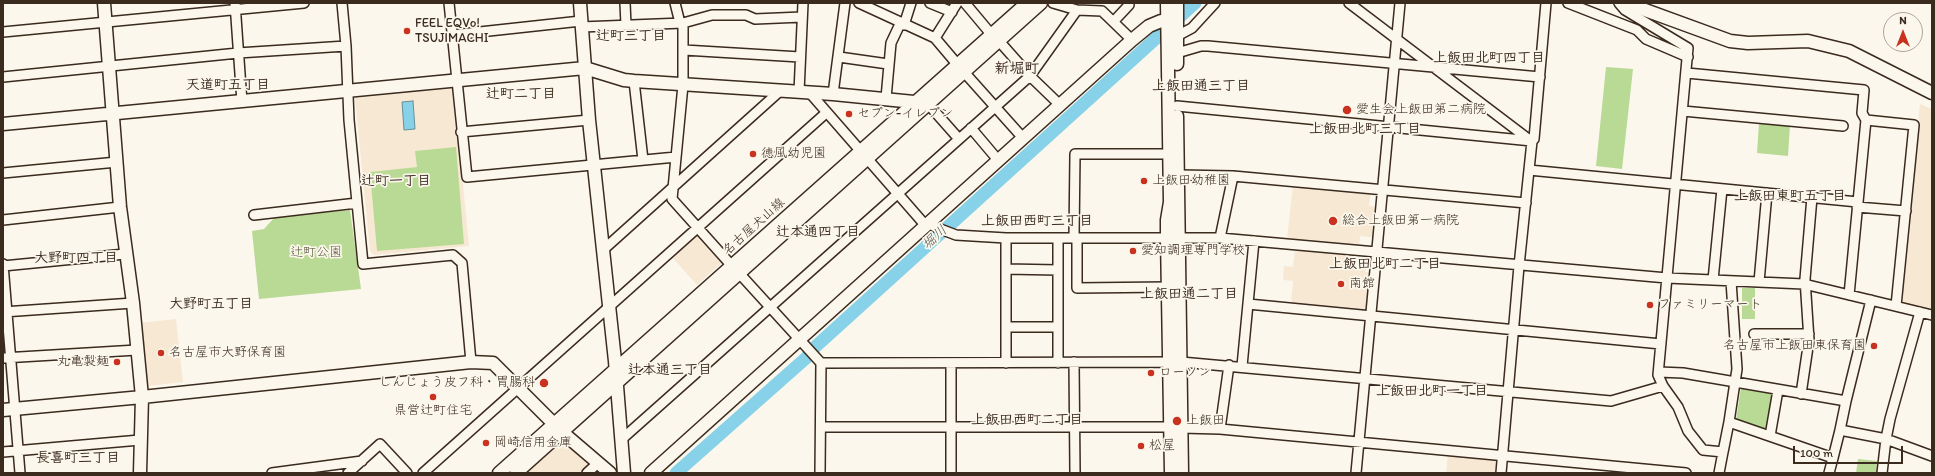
<!DOCTYPE html>
<meta charset="utf-8">
<style>
body{margin:0}
#map{position:relative;width:1935px;height:476px;overflow:hidden;background:#fbf7ec;font-family:Itim,sans-serif}
canvas{display:block}
.frame{position:absolute;inset:0;border:4px solid #3b2a1e;pointer-events:none}
.north{position:absolute;left:1883px;top:12px;width:40px;height:40px;box-sizing:border-box;background:#fbf7ec;border:1px solid #aea59a;border-radius:50%;rotate:0deg;font-size:11px;font-weight:700;line-height:16px;text-align:center;color:#3b2a1e}
.north::after{content:'';display:block;margin:auto;width:14px;height:18px;background:#c8321e;clip-path:polygon(50% 0,100% 100%,50% 72%,0 100%)}
.scale{position:absolute;left:1793px;top:446px;width:110px;height:18px;box-sizing:border-box;border:2px solid #3b2a1e;border-top:0;padding-left:5px;font-size:12px;line-height:14px;white-space:nowrap;color:#3b2a1e;-webkit-text-stroke:3px #fbf7ec;paint-order:stroke}
</style>
<div id="map">
<canvas width="1935" height="476"></canvas>
<div class="frame"></div>
<div class="north">N</div>
<div class="scale">100 m</div>
</div>
<script>
const c = document.querySelector('canvas').getContext('2d');
c.lineJoin = 'round';
function paint(path, color) { c.fillStyle = color; c.fill(path, 'evenodd'); }
const poly = rows => new Path2D(rows.map(r => 'M' + r).join(''));
function trace(path, color, width, dash) { c.strokeStyle = color; c.lineWidth = width; c.lineCap = dash ? 'butt' : 'round'; c.setLineDash(dash || []); c.stroke(path); }
function drawText(font, color, halo, rows, align = 'center') {
  c.font = font + ' Itim,"Klee One",sans-serif'; c.lineWidth = 3.5; c.setLineDash([]); c.textBaseline = 'middle'; c.strokeStyle = halo; c.fillStyle = color; for (const [text, x, y, turn = 0] of rows) {
    c.save(); c.translate(x, y); c.rotate((+turn || 0) * Math.PI / 180); c.textAlign = isNaN(turn) ? turn : align; if (halo) c.strokeText(text, 0, 0); c.fillText(text, 0, 0); c.restore();
  }
}
const built = poly([
 [450,88,454,91,469,246,374,255,370,251,355,98],
 [1920,104,1932,109,1932,310,1900,302],
 [1293,184,1371,191,1369,206,1379,207,1376,238,1360,236,1359,246,1287,239],
 [697,232,725,260,697,285,671,256],
 [1295,249,1356,255,1355,266,1366,267,1365,272,1372,273,1368,312,1291,305,1293,281,1283,280,1284,266,1293,267],
 [176,319,183,382,148,386,145,382,139,323],
 [560,444,565,444,589,465,580,473,527,473],
 [1448,454,1498,460,1496,473,1446,473]
]);
const green = poly([
 [1606,67,1633,69,1622,169,1596,166],
 [1759,123,1790,125,1788,156,1757,153],
 [456,147,464,244,377,251,370,172,417,167,415,151],
 [350,210,361,289,259,299,252,231,264,229,274,218],
 [1742,288,1755,288,1755,319,1742,319],
 [1745,386,1769,390,1773,394,1767,429,1765,431,1736,420,1741,388],
 [1858,459,1877,461,1876,473,1856,473]
]);
const water = poly([
 [413,101,415,129,404,130,402,102,413,101]
]);
const river = poly([
 [676,473,806,358,815,347,1195,3]
]);
const street = poly([
 [235,3,242,102],
 [342,3,346,46,349,120,363,264,453,255,462,263,471,362],
 [449,3,467,177,676,157],
 [625,3,626,25],
 [675,3,680,23],
 [859,3,935,38,957,64],
 [930,3,952,12],
 [965,3,991,34],
 [1053,3,1077,10,1102,11,1132,40],
 [1349,3,1531,141],
 [1568,3,1637,30,1646,39,1688,57],
 [1619,3,1625,10,1688,48,1658,375,1663,386,1678,407,1688,431,1703,450,1723,452,1719,473],
 [1114,21,1129,5],
 [683,23,683,85,672,199,732,266],
 [904,25,911,3],
 [581,27,683,23,712,15,746,15,755,19,802,17],
 [3,32,304,3],
 [452,35,581,21],
 [1177,36,1192,28,1215,3],
 [935,38,957,3],
 [999,41,1030,76,1060,105],
 [684,50,800,57],
 [1177,53,1201,46,1208,46,1540,77],
 [839,57,888,64],
 [964,72,1023,138],
 [1687,73,1864,90,1862,113,1866,120,1865,130,1849,295],
 [3,77,238,53,346,46],
 [634,81,643,160],
 [799,92,803,3],
 [810,93,926,226],
 [833,94,845,3],
 [886,98,891,43,900,24],
 [929,105,959,139],
 [1177,106,1532,141],
 [1683,111,1843,126],
 [1866,120,1914,125,1896,306],
 [971,128,998,160],
 [461,132,589,120],
 [1529,170,1858,202],
 [3,173,117,162],
 [1179,175,1233,176,1526,203],
 [1857,207,1906,211],
 [254,215,357,203],
 [3,220,120,207],
 [929,223,935,227,956,235,1006,238,1220,238,1667,278,1804,284,1932,315],
 [1006,238,1006,363],
 [1074,238,1075,154,1162,154],
 [1077,238,1077,288,1168,287],
 [1220,238,1233,176],
 [603,250,780,91],
 [3,264,20,473],
 [3,266,125,254],
 [1006,269,1058,270],
 [739,273,821,363,1181,362,1611,401,1663,386],
 [1713,280,1722,189],
 [1731,281,1737,369,1729,422,1833,458,1829,473],
 [1759,282,1767,193],
 [1248,304,1661,344],
 [3,312,133,303],
 [1006,327,1058,327],
 [1754,334,1809,334],
 [3,358,137,350],
 [1074,362,1075,473],
 [1058,363,1058,238],
 [1242,366,1254,241],
 [1659,372,1683,373,1846,401,1840,430,1886,439,1932,456],
 [1801,394,1809,340,1805,279,1812,197],
 [1846,401,1871,300],
 [821,427,1171,427],
 [1181,428,1220,429,1686,473],
 [1220,429,1229,365],
 [1770,436,1778,390],
 [622,439,1030,76,1077,10],
 [3,452,140,440],
 [1723,452,1729,422],
 [1833,458,1840,430],
 [272,473,362,461],
 [348,473,380,444,407,473],
 [423,473,826,113],
 [587,473,598,463],
 [820,473,821,363],
 [951,473,951,363],
 [1356,473,1400,3],
 [1501,473,1519,266,1532,141,1534,139,1546,3],
 [1882,473,1886,439,1890,419,1920,312]
]);
const secondary = poly([
 [104,3,120,207,133,303,142,397,140,473],
 [580,3,589,120,615,361,624,473],
 [1167,3,1170,202,1167,220,1167,237,1171,473],
 [1177,3,1177,64],
 [1626,3,1730,41,1748,43,1808,41,1849,51,1932,93],
 [1177,116,1182,473],
 [3,124,585,68,624,80,634,81,833,94,914,102],
 [3,410,142,397,471,362,493,363,562,432,610,473],
 [499,473,1027,3],
 [516,473,1041,3],
 [651,473,1132,40,1149,26,1161,21]
]);
const markers = [
 [407,31,4,"#c8321e"],
 [1347,110,5,"#c8321e"],
 [849,114,4,"#c8321e"],
 [753,154,4,"#c8321e"],
 [1144,181,4,"#c8321e"],
 [1333,221,5,"#c8321e"],
 [1133,251,4,"#c8321e"],
 [1341,284,4,"#c8321e"],
 [1650,305,4,"#c8321e"],
 [1874,346,4,"#c8321e"],
 [161,353,4,"#c8321e"],
 [117,362,4,"#c8321e"],
 [1151,373,4,"#c8321e"],
 [544,383,5,"#c8321e"],
 [433,397,4,"#c8321e"],
 [1177,421,5,"#c8321e"],
 [486,443,4,"#c8321e"],
 [1141,446,4,"#c8321e"]
];
const poiNames = [
 ["FEEL EQVo!",415,24],
 ["TSUJIMACHI",415,39],
 ["愛生会上飯田第二病院",1356,110],
 ["セブン-イレブン",857,114],
 ["徳風幼児園",761,154],
 ["上飯田幼稚園",1152,181],
 ["総合上飯田第一病院",1342,221],
 ["愛知調理専門学校",1141,251],
 ["南館",1349,284],
 ["ファミリーマート",1658,305],
 ["名古屋市上飯田東保育園",1866,346,"right"],
 ["名古屋市大野保育園",169,353],
 ["丸亀製麺",109,362,"right"],
 ["ローソン",1159,373],
 ["しんじょう皮フ科・胃腸科",535,383,"right"],
 ["県営辻町住宅",433,411,"center"],
 ["上飯田",1186,421],
 ["岡崎信用金庫",494,443],
 ["松屋",1149,446]
];
const streetNames = [
 ["名古屋犬山線",754,227,-42]
];
const parkNames = [
 ["辻町公園",316,253]
];
const neighbourhoodNames = [
 ["辻町三丁目",631,36],
 ["上飯田北町四丁目",1489,58],
 ["天道町五丁目",228,85],
 ["上飯田通三丁目",1201,86],
 ["辻町二丁目",521,94],
 ["上飯田北町三丁目",1365,129],
 ["辻町一丁目",396,181],
 ["上飯田東町五丁目",1790,196],
 ["上飯田西町三丁目",1037,221],
 ["辻本通四丁目",818,232],
 ["大野町四丁目",76,258],
 ["上飯田北町二丁目",1385,264],
 ["上飯田通二丁目",1189,294],
 ["大野町五丁目",211,304],
 ["辻本通三丁目",670,370],
 ["上飯田北町一丁目",1432,391],
 ["上飯田西町二丁目",1027,420],
 ["長喜町三丁目",78,458]
];
const waterNames = [
 ["堀川",935,238,-42]
];
const quarterNames = [
 ["新堀町",1017,69]
];
paint(built, '#f7e8d4');
paint(green, '#b9da94');
paint(water, '#87d2e8');
trace(water, '#698f97', 1);
trace(river, '#87d2e8', 13);
trace(street, '#3b2a1e', 12);
trace(secondary, '#3b2a1e', 15);
trace(street, '#fbf7ec', 9);
trace(secondary, '#fbf7ec', 12);
for (const [x, y, r, color] of markers) { const dot = new Path2D(); dot.arc(x, y, r, 0, 2 * Math.PI); c.fillStyle = color; c.fill(dot); trace(dot, '#fbf7ec', 1.5); }
drawText('13px', '#3b2a1e', '#fbf7ec', poiNames, 'left');
drawText('13px', '#3b2a1e', '#fbf7ec', streetNames);
drawText('13px', '#5a563c', '#fbf7ec', parkNames);
drawText('bold 14px', '#3b2a1e', '#fbf7ec', neighbourhoodNames);
drawText('italic 14px', '#4e5450', '#fbf7ec', waterNames);
drawText('bold 15px', '#3b2a1e', '#fbf7ec', quarterNames);
</script>
